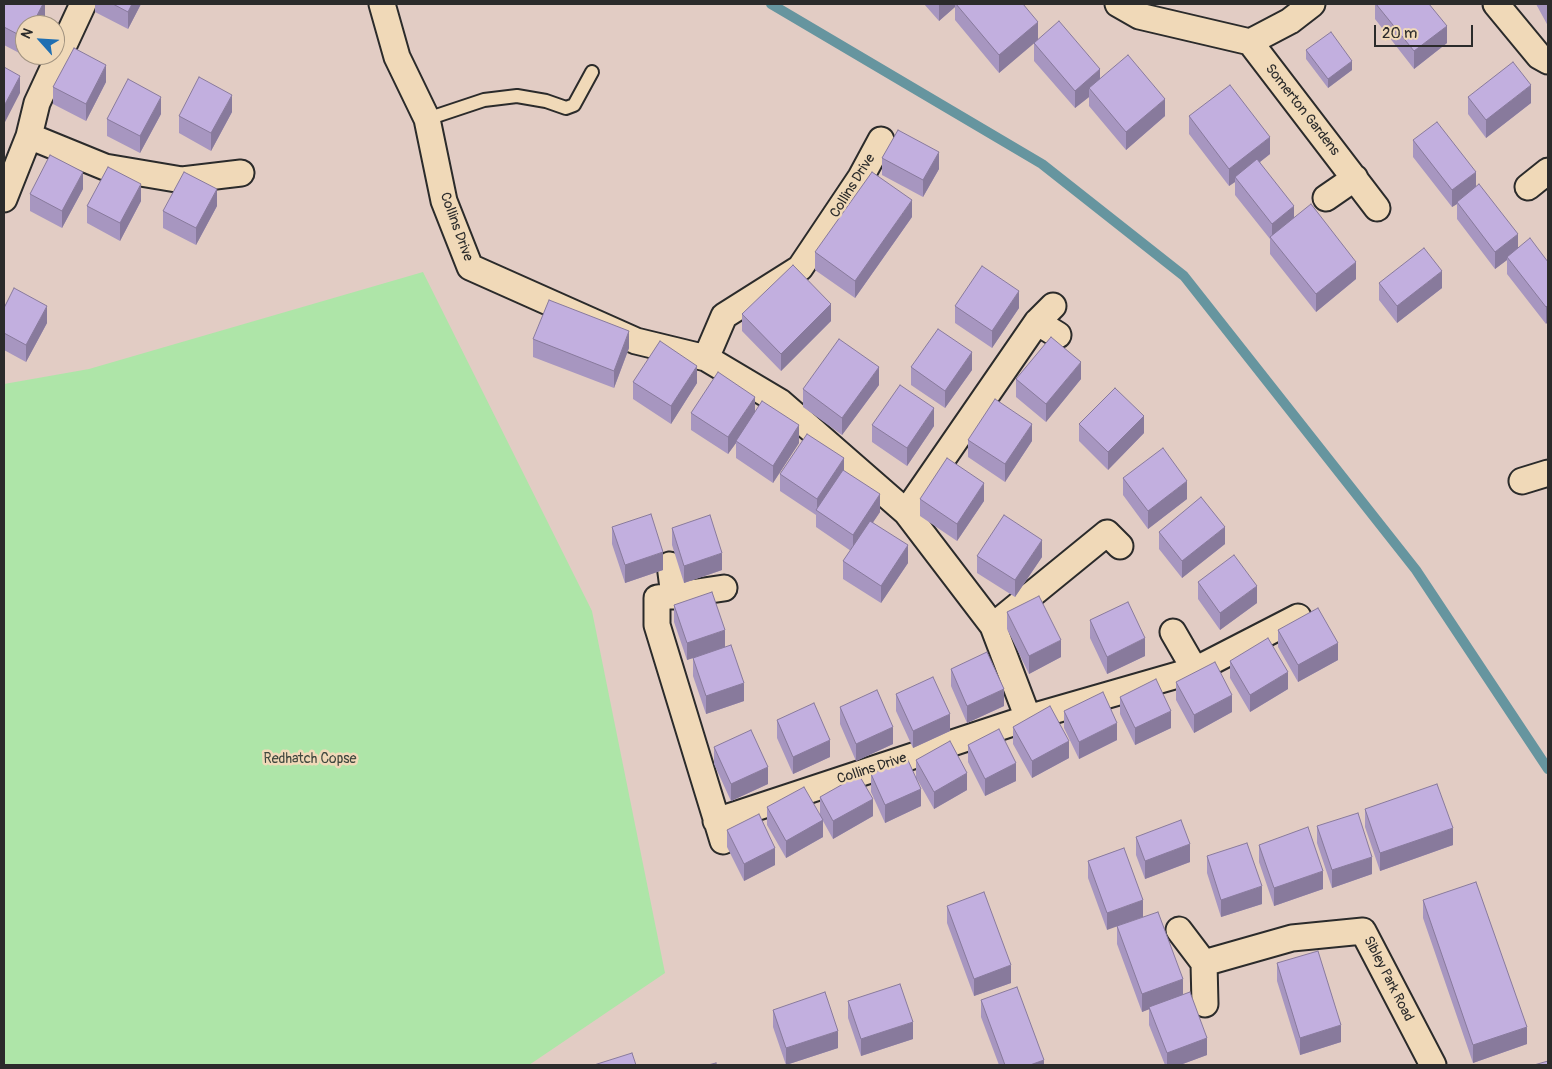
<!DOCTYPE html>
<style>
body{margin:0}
#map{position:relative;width:1552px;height:1069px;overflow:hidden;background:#e2ccc4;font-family:Pangolin,sans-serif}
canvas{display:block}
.frame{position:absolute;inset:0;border:5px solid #2b2b2b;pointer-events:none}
.north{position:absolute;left:15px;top:15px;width:50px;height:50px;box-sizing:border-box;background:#f0d9b8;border:1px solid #a19380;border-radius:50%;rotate:296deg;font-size:14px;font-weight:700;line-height:20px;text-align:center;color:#2b2b2b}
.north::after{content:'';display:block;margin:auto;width:18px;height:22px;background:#1f6fb2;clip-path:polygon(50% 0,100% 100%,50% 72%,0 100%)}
.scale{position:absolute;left:1374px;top:25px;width:99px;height:22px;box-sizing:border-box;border:2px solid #2b2b2b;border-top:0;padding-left:6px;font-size:15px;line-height:18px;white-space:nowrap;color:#2b2b2b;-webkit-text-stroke:4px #f0d9b8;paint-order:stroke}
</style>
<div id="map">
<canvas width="1552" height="1069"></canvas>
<div class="frame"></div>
<div class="north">N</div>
<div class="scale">20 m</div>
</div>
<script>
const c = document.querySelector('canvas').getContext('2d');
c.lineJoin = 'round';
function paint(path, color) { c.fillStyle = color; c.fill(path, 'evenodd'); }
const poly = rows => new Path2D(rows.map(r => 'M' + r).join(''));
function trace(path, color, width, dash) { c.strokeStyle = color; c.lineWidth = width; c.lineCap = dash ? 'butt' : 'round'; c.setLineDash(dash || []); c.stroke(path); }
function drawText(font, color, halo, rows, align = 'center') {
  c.font = font + ' Pangolin,sans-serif'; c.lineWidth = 5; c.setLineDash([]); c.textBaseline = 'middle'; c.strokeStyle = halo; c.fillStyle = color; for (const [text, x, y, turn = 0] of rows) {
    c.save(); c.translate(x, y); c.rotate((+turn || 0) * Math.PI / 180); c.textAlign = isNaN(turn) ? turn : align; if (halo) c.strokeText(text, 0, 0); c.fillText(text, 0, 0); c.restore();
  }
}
const green = poly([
 [423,272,592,611,665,973,529,1065,4,1065,4,384,89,369]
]);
const stream = poly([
 [771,4,1042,164,1184,276,1416,570,1548,769]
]);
const service = poly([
 [427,119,484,100,517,96,546,101,566,108,574,105,592,72]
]);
const minor = poly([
 [382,4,397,57,427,119,444,201,470,267,636,341,706,358,780,402,906,512,993,626,1028,718],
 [1118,4,1139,16,1250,42,1290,21,1312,4],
 [1496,4,1539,56,1548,61],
 [1250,42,1377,208],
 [29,136,105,167,182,180,241,173],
 [1528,187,1548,171],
 [1326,198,1355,178],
 [4,199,29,136,37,103,83,4],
 [1037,322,1058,335],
 [706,358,724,316,800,268,861,177,881,140],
 [1522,481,1548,473],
 [906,512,1037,322,1053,306],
 [670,565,674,596],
 [993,626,1107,533,1120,546],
 [1173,632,1195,670],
 [716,821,1028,718,1195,670,1298,617],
 [723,841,657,625,657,598,724,588],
 [1179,930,1204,963,1292,938,1363,931,1433,1065],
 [1204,963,1205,1004]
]);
const wall = poly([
 [4,4,45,4,45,17,25,25,25,56,4,45],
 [95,4,141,4,128,29,95,12],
 [924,4,1023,4,1038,40,1100,79,1165,116,1126,150,1089,106,1089,97,1075,108,1034,61,1034,43,1037,40,999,73,955,20,955,7,939,21],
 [1375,4,1429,4,1447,43,1414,69,1375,19],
 [1536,4,1548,4,1548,26],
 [1306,50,1352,70,1328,88,1306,59],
 [106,82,86,121,53,104,53,87],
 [1468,97,1531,103,1486,138,1468,114],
 [232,112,211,151,179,133,179,116],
 [161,114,140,153,107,136,107,119],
 [1189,116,1270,154,1260,162,1294,218,1356,279,1316,312,1270,254,1270,239,1235,195,1235,182,1229,186,1189,134],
 [1413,140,1476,187,1518,248,1548,262,1546,324,1507,274,1507,260,1495,269,1457,219,1457,204,1452,207,1413,157],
 [882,158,939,169,923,197,882,175],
 [83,189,62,228,30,211,30,194],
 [141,201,120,241,87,223,87,206],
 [217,206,196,245,163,228,163,211],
 [912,217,855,298,815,270,815,252],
 [1379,283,1442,288,1397,323,1379,300],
 [955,306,1019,308,992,348,955,323],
 [4,308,47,323,26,362,4,350],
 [742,314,831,321,781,371,742,331],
 [533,339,629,348,614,388,533,357],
 [911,367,972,370,945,408,911,385],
 [1016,379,1081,379,1046,422,1016,397],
 [633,382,697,383,671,424,633,399],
 [879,385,842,435,803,407,803,389],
 [755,412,799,443,773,483,736,458,736,443,728,454,691,430,691,413],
 [1079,424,1144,433,1108,470,1079,441],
 [872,425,934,426,907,466,872,442],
 [968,440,1032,441,1005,482,968,457],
 [844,471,880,512,873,522,908,563,881,603,843,579,843,561,851,551,816,527,816,515,780,491,780,474],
 [1123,478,1187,499,1148,529,1123,495],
 [920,499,984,501,957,541,920,516],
 [612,527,663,570,625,583,612,544],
 [672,528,722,570,684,583,672,545],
 [1159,532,1225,544,1182,578,1159,549],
 [977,556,1042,557,1015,597,977,573],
 [1198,582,1257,603,1220,630,1198,599],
 [674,605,725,647,744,701,706,714,693,676,693,658,687,660,674,622],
 [1007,612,1061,657,1029,674,1007,629],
 [1090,620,1145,656,1107,674,1090,638],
 [1278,630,1338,660,1298,682,1278,647],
 [1230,661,1288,689,1250,712,1230,678],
 [951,669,1004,706,967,723,951,686],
 [1176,682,1232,712,1194,733,1176,700],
 [896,694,950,731,913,748,896,711],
 [1120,697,1171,728,1135,745,1120,714],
 [840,707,893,744,856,761,840,724],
 [1064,711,1117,740,1079,759,1064,728],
 [777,720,830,757,793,774,777,738],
 [1013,727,1069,758,1032,778,1013,744],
 [968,745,1016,781,985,796,968,762],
 [714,747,768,784,731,801,714,764],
 [916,760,967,790,934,809,917,779,921,806,885,823,871,792,871,774,916,777],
 [820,797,873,816,833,839,823,821,823,837,786,858,767,825,767,807,820,814],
 [1365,809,1453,845,1380,871,1365,827],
 [1317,826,1372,874,1332,888,1317,843],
 [727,830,775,865,744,881,727,847],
 [1136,837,1190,862,1145,879,1136,855],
 [1259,845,1323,889,1274,906,1259,862],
 [1124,848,1107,930,1088,878,1088,861],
 [1207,856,1262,904,1221,917,1207,873],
 [1423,900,1527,1044,1473,1063,1423,918],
 [947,906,1011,983,974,996,947,923],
 [1117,926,1183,995,1207,1055,1180,1065,1165,1065,1149,1025,1149,1009,1142,1012,1117,944],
 [1277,963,1341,1042,1300,1055,1277,981],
 [981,1000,1044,1065,999,1065,981,1017],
 [848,1001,913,1039,861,1056,848,1018],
 [773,1010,838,1048,786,1065,773,1027]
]);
const shadedWall = poly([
 [43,4,45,4,45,17,41,25,32,25],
 [132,4,141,4,128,29,128,12],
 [939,4,955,4,955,7,939,21],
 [1038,22,1038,40,999,73,999,55],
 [1447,26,1447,43,1414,69,1414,51],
 [1352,61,1352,70,1328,88,1328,79],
 [106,65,106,82,86,121,86,104],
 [1100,69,1100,86,1089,88,1089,97,1075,108,1075,91],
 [20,76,20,93,4,124,4,106],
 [1531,85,1531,103,1486,138,1486,120],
 [232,95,232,112,211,151,211,133],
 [161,97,161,114,140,153,140,136],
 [1165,99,1165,116,1126,150,1126,132],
 [1270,137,1270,154,1237,180,1235,177,1235,182,1229,186,1229,169],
 [939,152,939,169,923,197,923,180],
 [83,172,83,189,62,228,62,211],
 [1476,172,1476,189,1457,202,1457,204,1452,207,1452,190],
 [141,184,141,201,120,241,120,223],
 [217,189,217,206,196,245,196,228],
 [912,200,912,217,855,298,855,281],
 [1294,206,1294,223,1272,239,1272,224],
 [1518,234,1518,251,1507,257,1507,260,1495,269,1495,252],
 [1356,262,1356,279,1316,312,1316,294],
 [1442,271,1442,288,1397,323,1397,306],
 [1019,291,1019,308,992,348,992,331],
 [831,304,831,321,781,371,781,354],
 [1548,305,1548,322,1546,324,1546,307],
 [47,306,47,323,26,362,26,345],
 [629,331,629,348,614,388,614,371],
 [972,352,972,370,945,408,945,391],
 [1081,362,1081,379,1046,422,1046,404],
 [697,366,697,383,671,424,671,406],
 [879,367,879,385,842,435,842,418],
 [755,397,755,414,736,441,736,443,728,454,728,437],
 [934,408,934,426,907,466,907,448],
 [1144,416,1144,433,1108,470,1108,452],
 [1032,424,1032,441,1005,482,1005,464],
 [799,425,799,443,773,483,773,466],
 [844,458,844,476,817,511,817,499],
 [1187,481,1187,499,1148,529,1148,511],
 [984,483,984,501,957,541,957,524],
 [880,494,880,512,853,552,853,535],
 [1225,527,1225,544,1182,578,1182,561],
 [1042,540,1042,557,1015,597,1015,580],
 [908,545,908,563,881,603,881,586],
 [663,552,663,570,625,583,625,565],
 [722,553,722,570,684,583,684,566],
 [1257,586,1257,603,1220,630,1220,613],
 [725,630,725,647,687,660,687,643],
 [1145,638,1145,656,1107,674,1107,657],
 [1061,640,1061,657,1029,674,1029,656],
 [1338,643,1338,660,1298,682,1298,665],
 [1288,672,1288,689,1250,712,1250,695],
 [744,683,744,701,706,714,706,696],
 [1004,689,1004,706,967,723,967,706],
 [1232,695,1232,712,1194,733,1194,715],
 [1171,711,1171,728,1135,745,1135,728],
 [950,714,950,731,913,748,913,731],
 [1117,723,1117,740,1079,759,1079,742],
 [893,727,893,744,856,761,856,744],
 [830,740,830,757,793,774,793,757],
 [1069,741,1069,758,1032,778,1032,761],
 [1016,763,1016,781,985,796,985,779],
 [768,767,768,784,731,801,731,784],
 [967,773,967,790,934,809,934,792],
 [921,789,921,806,885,823,885,805],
 [873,799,873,816,833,839,833,821],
 [823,820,823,837,786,858,786,841],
 [1453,828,1453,845,1380,871,1380,853],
 [1190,844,1190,862,1145,879,1145,861],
 [775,848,775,865,744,881,744,864],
 [1372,857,1372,874,1332,888,1332,870],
 [1323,871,1323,889,1274,906,1274,888],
 [1262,886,1262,904,1221,917,1221,900],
 [1143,900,1143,917,1107,930,1107,913],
 [1011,965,1011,983,974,996,974,979],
 [1183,979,1183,996,1142,1012,1142,994],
 [913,1022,913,1039,861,1056,861,1039],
 [1341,1025,1341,1042,1300,1055,1300,1038],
 [1527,1027,1527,1044,1473,1063,1473,1045],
 [838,1031,838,1048,786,1065,786,1048],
 [1207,1038,1207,1055,1180,1065,1167,1065,1167,1053],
 [1044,1060,1044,1065,1030,1065]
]);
const building = poly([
 [4,4,43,4,32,25,25,25,25,38,4,27,4,4],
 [113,4,132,4,128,12,113,4],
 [956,4,1023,4,1038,22,999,55,956,4],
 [1376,4,1429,4,1447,26,1414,51,1376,4],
 [1059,21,1100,69,1075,91,1034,43,1059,21],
 [1331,32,1352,61,1328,79,1306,50,1331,32],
 [74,48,106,65,86,104,53,87,74,48],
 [1128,55,1165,99,1126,132,1089,88,1128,55],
 [1513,62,1531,85,1486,120,1468,97,1513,62],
 [4,67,20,76,4,106,4,67],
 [199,77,232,95,211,133,179,116,199,77],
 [128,79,161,97,140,136,107,119,128,79],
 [1230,85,1270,137,1229,169,1189,116,1230,85],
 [1437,122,1476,172,1452,190,1413,140,1437,122],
 [898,130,939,152,923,180,882,158,898,130],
 [50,155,83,172,62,211,30,194,50,155],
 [1257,159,1294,206,1272,224,1235,177,1257,159],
 [108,167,141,184,120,223,87,206,108,167],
 [184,172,217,189,196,228,163,211,184,172],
 [872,172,912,200,855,281,815,252,872,172],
 [1479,184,1518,234,1495,252,1457,202,1479,184],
 [1311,204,1356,262,1316,294,1270,237,1311,204],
 [1530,238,1548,262,1548,305,1546,307,1507,257,1530,238],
 [1424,248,1442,271,1397,306,1379,283,1424,248],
 [793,265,831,304,781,354,742,314,793,265],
 [982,266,1019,291,992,331,955,306,982,266],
 [14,288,47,306,26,345,4,333,4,308,14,288],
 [549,300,629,331,614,371,533,339,549,300],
 [938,329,972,352,945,391,911,367,938,329],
 [1051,337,1081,362,1046,404,1016,379,1051,337],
 [839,339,879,367,842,418,803,389,839,339],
 [660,341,697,366,671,406,633,382,660,341],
 [718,372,755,397,728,437,691,413,718,372],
 [900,385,934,408,907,448,872,425,900,385],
 [1115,388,1144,416,1108,452,1079,424,1115,388],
 [995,399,1032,424,1005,464,968,440,995,399],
 [762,401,799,425,773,466,736,441,762,401],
 [807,434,844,458,817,499,780,474,807,434],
 [1163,448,1187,481,1148,511,1123,478,1163,448],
 [947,458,984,483,957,524,920,499,947,458],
 [843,470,880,494,853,535,816,510,843,470],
 [1201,497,1225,527,1182,561,1159,532,1201,497],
 [651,514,663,552,625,565,612,527,651,514],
 [710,515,722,553,684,566,672,528,710,515],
 [1004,515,1042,540,1015,580,977,556,1004,515],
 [870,521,908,545,881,586,843,561,870,521],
 [1234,555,1257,586,1220,613,1198,582,1234,555],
 [712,592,725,630,687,643,674,605,712,592],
 [1039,596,1061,640,1029,656,1007,612,1039,596],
 [1128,602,1145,638,1107,657,1090,620,1128,602],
 [1318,608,1338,643,1298,665,1278,630,1318,608],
 [1268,638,1288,672,1250,695,1230,661,1268,638],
 [731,645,744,683,706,696,693,658,731,645],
 [987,652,1004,689,967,706,951,669,987,652],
 [1215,662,1232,695,1194,715,1176,682,1215,662],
 [933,677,950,714,913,731,896,694,933,677],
 [1156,679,1171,711,1135,728,1120,697,1156,679],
 [877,690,893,727,856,744,840,707,877,690],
 [1103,692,1117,723,1079,742,1064,711,1103,692],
 [814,703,830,740,793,757,777,720,814,703],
 [1050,706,1069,741,1032,761,1013,727,1050,706],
 [999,729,1016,763,985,779,968,745,999,729],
 [751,730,768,767,731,784,714,747,751,730],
 [950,741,967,773,934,792,916,760,950,741],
 [907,758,921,789,885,805,871,774,907,758],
 [859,775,873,799,833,821,820,797,859,775],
 [1437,784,1453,828,1380,853,1365,809,1437,784],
 [804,787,823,820,786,841,767,807,804,787],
 [1358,813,1372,857,1332,870,1317,826,1358,813],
 [759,814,775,848,744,864,727,830,759,814],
 [1181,820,1190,844,1145,861,1136,837,1181,820],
 [1308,827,1323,871,1274,888,1259,845,1308,827],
 [1247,843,1262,886,1221,900,1207,856,1247,843],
 [1124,848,1143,900,1107,913,1088,861,1124,848],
 [1476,882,1527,1027,1473,1045,1423,900,1476,882],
 [984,892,1011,965,974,979,947,906,984,892],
 [1158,912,1183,979,1142,994,1117,926,1158,912],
 [1318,951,1341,1025,1300,1038,1277,963,1318,951],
 [900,984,913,1022,861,1039,848,1001,900,984],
 [1017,987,1044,1060,1030,1065,1005,1065,981,1000,1017,987],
 [825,992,838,1031,786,1048,773,1010,825,992],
 [1190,992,1207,1038,1167,1053,1149,1007,1190,992],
 [632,1053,636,1065,594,1065,632,1053],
 [1548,1061,1548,1065,1534,1065,1548,1061],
 [716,1063,716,1065,708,1065,716,1063]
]);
const streetNames = [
 ["Somerton Gardens",1302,110,52],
 ["Collins Drive",853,186,-58],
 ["Collins Drive",456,227,70],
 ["Collins Drive",872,769,-18],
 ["Sibley Park Road",1388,979,63]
];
const parkNames = [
 ["Redhatch Copse",310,759]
];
paint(green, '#aee5a8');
trace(stream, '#66959f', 10);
trace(service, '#2b2b2b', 16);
trace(minor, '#2b2b2b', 29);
trace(service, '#f0d9b8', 12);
trace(minor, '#f0d9b8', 25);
paint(wall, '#a796c0');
paint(shadedWall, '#887a9c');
paint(building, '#c2afdf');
trace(building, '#887a9c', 1);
drawText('14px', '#2b2b2b', '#f0d9b8', streetNames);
drawText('14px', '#3f473e', '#f0d9b8', parkNames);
</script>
